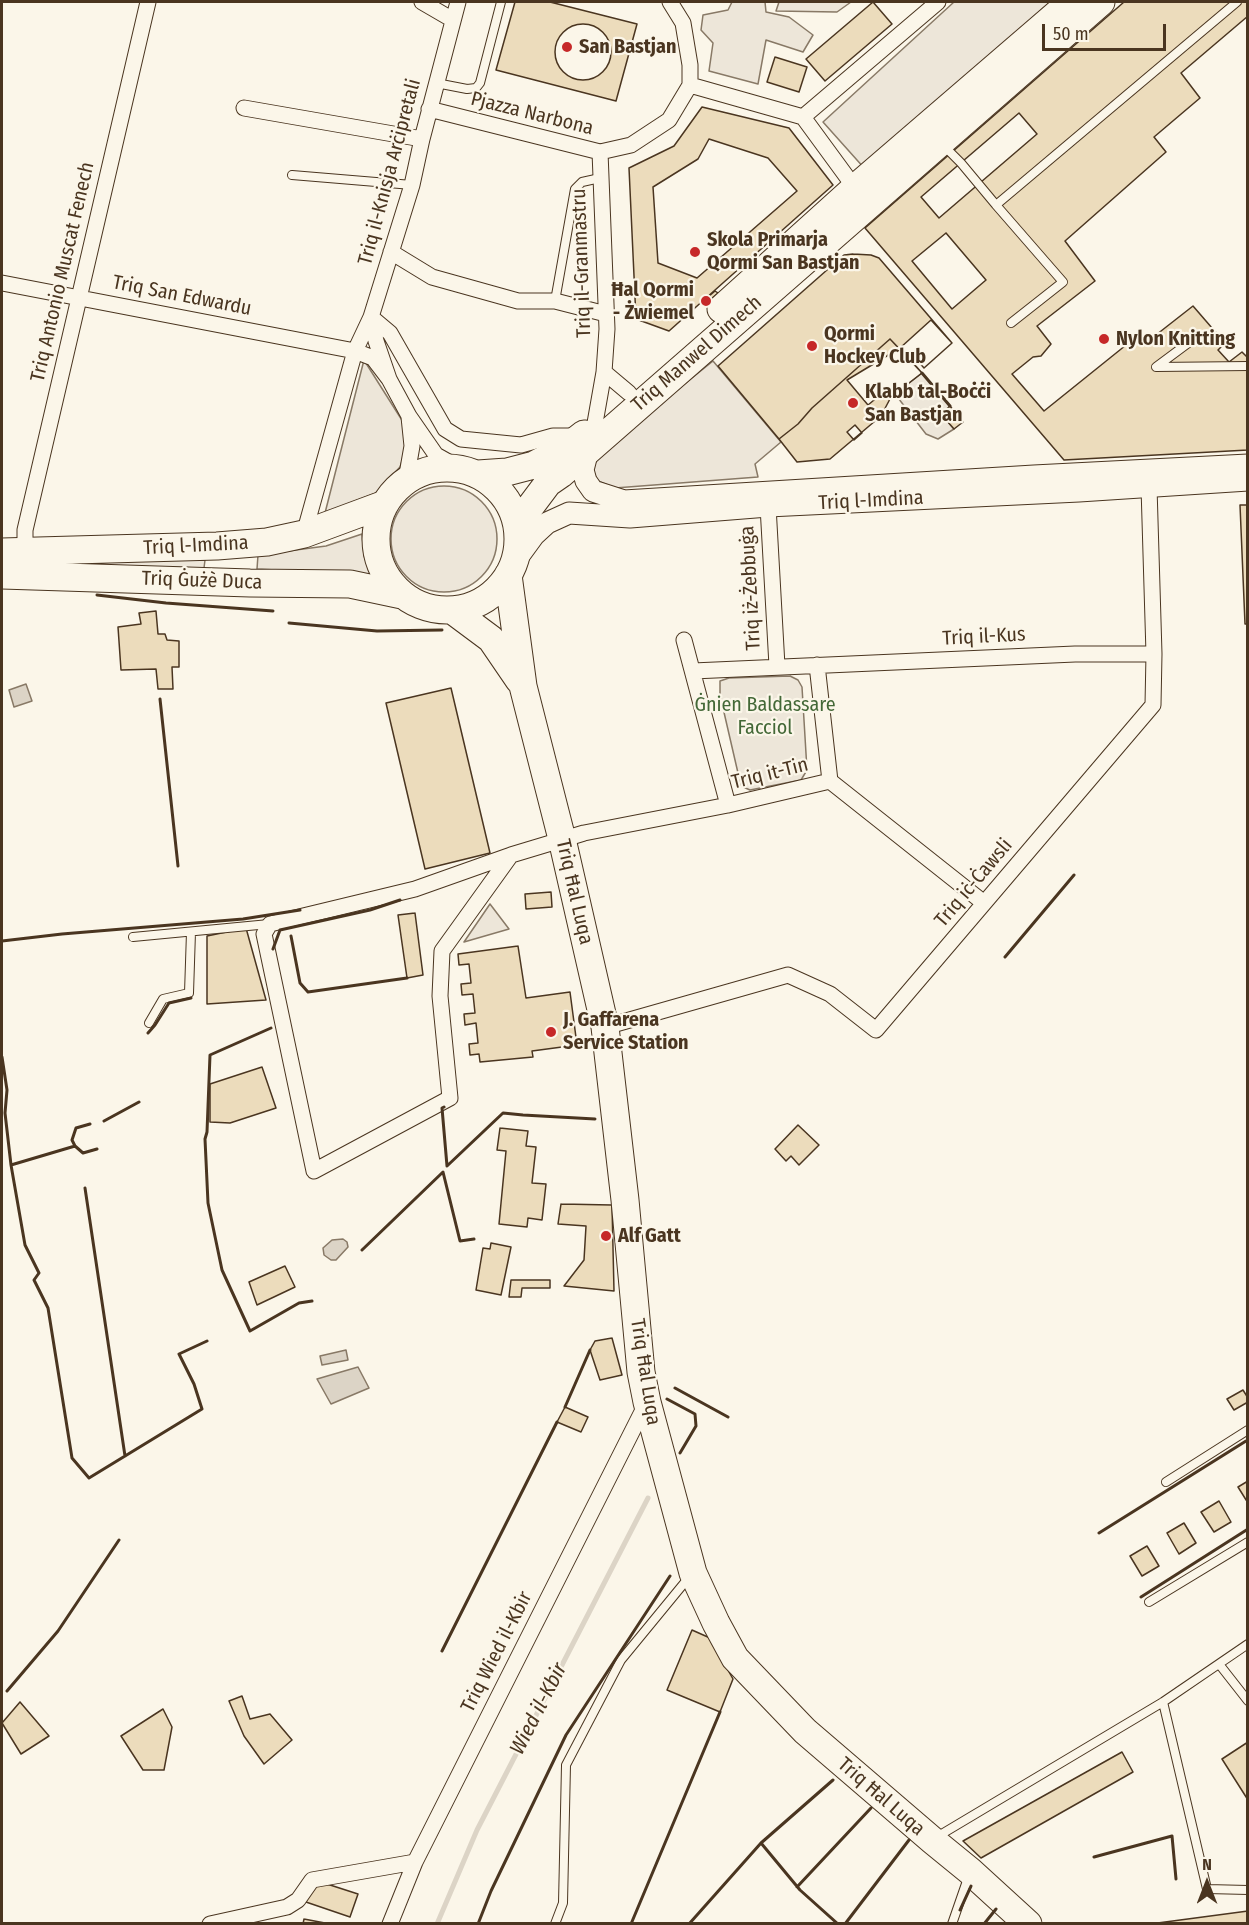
<!DOCTYPE html>
<meta charset="utf-8">
<style>
body{margin:0}
#map{position:relative;width:1249px;height:1925px;overflow:hidden;background:#fbf6e9;font-family:"Fira Sans Condensed",sans-serif}
canvas{display:block}
.frame{position:absolute;inset:0;border:3px solid #4a3520;pointer-events:none}
.north{position:absolute;left:1177px;top:1853px;width:60px;height:60px;-webkit-text-stroke:4px #fbf6e9;paint-order:stroke;rotate:0deg;font-size:16px;font-weight:700;line-height:24px;text-align:center;color:#4a3520}
.north::after{content:'';display:block;margin:auto;width:21px;height:27px;background:#4a3520;clip-path:polygon(50% 0,100% 100%,50% 72%,0 100%)}
.scale{position:absolute;left:1042px;top:24px;width:124px;height:27px;box-sizing:border-box;border:3px solid #4a3520;border-top:0;padding-left:8px;font-size:18px;line-height:21px;white-space:nowrap;color:#4a3520;-webkit-text-stroke:4px #fbf6e9;paint-order:stroke}
</style>
<div id="map">
<canvas width="1249" height="1925"></canvas>
<div class="frame"></div>
<div class="north">N</div>
<div class="scale">50 m</div>
</div>
<script>
const c = document.querySelector('canvas').getContext('2d');
c.lineJoin = 'round';
function paint(path, color) { c.fillStyle = color; c.fill(path, 'evenodd'); }
const poly = rows => new Path2D(rows.map(r => 'M' + r).join(''));
function trace(path, color, width, dash) { c.strokeStyle = color; c.lineWidth = width; c.lineCap = dash ? 'butt' : 'round'; c.setLineDash(dash || []); c.stroke(path); }
function drawText(font, color, halo, rows, align = 'center') {
  c.font = font + ' "Fira Sans Condensed",sans-serif'; c.lineWidth = 4.5; c.setLineDash([]); c.textBaseline = 'middle'; c.strokeStyle = halo; c.fillStyle = color; for (const [text, x, y, turn = 0] of rows) {
    c.save(); c.translate(x, y); c.rotate((+turn || 0) * Math.PI / 180); c.textAlign = isNaN(turn) ? turn : align; if (halo) c.strokeText(text, 0, 0); c.fillText(text, 0, 0); c.restore();
  }
}
const green = poly([
 [732,2,765,2,766,12,789,17,813,35,803,52,766,40,758,84,709,71,713,43,701,30,703,15,728,10,732,2],
 [779,2,851,2,837,12,776,11,779,2],
 [954,2,1050,2,865,169,823,122,954,2],
 [364,360,405,425,407,446,400,467,376,493,325,513,364,360],
 [713,361,781,442,755,464,758,477,615,488,598,481,592,469,597,455,713,361],
 [922,373,950,406,941,414,954,429,938,439,926,434,895,394,922,373],
 '391 539a53 53 0 1 1 106 0a53 53 0 1 1-106 0Z',
 [362,534,364,556,371,575,257,569,258,555,326,546,362,534],
 [205,560,204,568,10,564,73,561,205,560],
 [790,676,798,680,802,687,807,770,801,780,750,790,741,786,720,695,720,681,729,678,790,676],
 [490,904,509,929,464,942,490,904]
]);
const water = poly([
 [26,684,32,701,14,707,9,690,26,684],
 [343,1239,347,1242,348,1247,336,1260,331,1260,324,1255,323,1248,332,1240,343,1239],
 [346,1350,348,1360,322,1365,320,1356,346,1350],
 [358,1367,369,1388,331,1404,317,1379,358,1367]
]);
const stream = poly([
 [437,1924,477,1830,648,1498]
]);
const building = poly([
 [515,2,550,2,637,24,616,101,496,70,515,2],
 [873,2,892,24,825,81,806,59,873,2],
 [1124,2,1248,2,1248,450,1064,460,865,228,1124,2],
 [1248,16,1248,358,1242,352,1229,362,1218,350,1225,343,1193,306,1147,342,1141,333,1044,411,1012,374,1033,357,1041,356,1051,344,1037,326,1095,281,1065,241,1166,152,1154,137,1200,98,1181,73,1248,16],
 '555 52a28 28 0 1 1 56 0a28 28 0 1 1-56 0Z',
 [775,57,807,67,799,92,767,82,775,57],
 [702,107,789,128,833,185,669,331,636,319,629,168,674,146,702,107],
 [709,139,768,158,797,191,697,278,658,263,653,187,698,159,709,139],
 [1019,113,1037,134,939,218,921,197,1019,113],
 [946,233,986,280,952,309,912,261,946,233],
 [853,254,871,255,879,258,952,343,924,368,918,361,914,364,890,339,812,408,798,424,779,439,718,366,844,255,853,254],
 [715,291,718,293,710,300,708,297,715,291],
 [931,320,952,343,924,368,918,361,914,364,900,348,931,320],
 [890,339,922,373,891,397,881,416,830,459,797,462,779,439,798,424,812,408,890,339],
 [900,348,922,373,891,397,885,391,868,405,847,380,900,348],
 [950,406,963,422,954,429,941,414,950,406],
 [855,425,862,433,854,440,847,432,855,425],
 [1240,505,1248,505,1248,624,1245,624,1240,505],
 [156,611,158,634,165,634,167,640,179,641,179,667,172,667,173,689,158,689,156,669,121,670,118,627,141,624,139,613,156,611],
 [451,688,490,853,425,869,386,703,451,688],
 [551,892,552,907,526,909,525,894,551,892],
 [415,913,423,975,407,978,398,915,415,913],
 [246,928,266,1000,207,1004,207,936,246,928],
 [518,946,526,998,570,992,577,1045,532,1051,533,1057,480,1062,479,1054,470,1055,469,1044,478,1043,476,1023,465,1025,464,1014,475,1013,473,994,462,995,461,984,471,983,469,964,459,965,458,954,518,946],
 [262,1067,276,1108,230,1123,210,1122,210,1084,262,1067],
 [798,1125,819,1145,799,1165,791,1156,786,1161,775,1149,798,1125],
 [500,1128,528,1131,526,1146,536,1147,532,1183,546,1184,542,1220,528,1218,527,1227,499,1224,506,1151,497,1150,500,1128],
 [561,1204,612,1205,614,1291,564,1286,584,1260,586,1226,558,1224,561,1204],
 [491,1243,511,1247,501,1295,476,1290,483,1248,490,1249,491,1243],
 [285,1266,295,1287,257,1305,249,1282,285,1266],
 [511,1280,550,1280,550,1288,522,1288,521,1297,509,1297,511,1280],
 [612,1338,622,1375,600,1380,590,1350,595,1341,612,1338],
 [1243,1390,1248,1398,1248,1402,1234,1410,1227,1399,1243,1390],
 [565,1407,588,1417,581,1432,557,1422,565,1407],
 [1248,1481,1248,1503,1238,1487,1248,1481],
 [1219,1501,1231,1522,1214,1532,1201,1512,1219,1501],
 [1184,1523,1196,1543,1179,1554,1167,1533,1184,1523],
 [1147,1546,1159,1566,1142,1576,1130,1556,1147,1546],
 [692,1630,710,1638,733,1679,720,1712,667,1690,692,1630],
 [242,1696,250,1719,270,1714,292,1740,264,1764,244,1736,229,1701,242,1696],
 [20,1702,49,1736,21,1754,2,1723,20,1702],
 [163,1709,172,1727,164,1770,143,1770,121,1736,163,1709],
 [1248,1742,1248,1800,1222,1759,1248,1742],
 [1122,1752,1133,1772,981,1858,963,1841,1122,1752],
 [327,1884,358,1894,350,1917,303,1901,314,1885,327,1884],
 [1248,1911,1248,1924,1150,1924,1248,1911],
 [304,1919,325,1923,303,1924,304,1919]
]);
const lane = poly([
 [436,83,467,89,476,88,480,83,501,2],
 [945,145,947,149,961,163,996,205],
 [292,175,412,185],
 [555,301,575,189,582,182,600,178],
 [1011,323,1063,282,996,205,1237,2],
 [1191,341,1156,367,1248,366],
 [133,937,269,924],
 [149,1023,163,999,189,993,191,932],
 [1166,1482,1248,1430],
 [1149,1602,1248,1542],
 [1219,1664,1248,1701],
 [1163,1702,1207,1889,1248,1890],
 [935,1838,1163,1702,1248,1644],
 [555,1924,563,1903,566,1765,621,1660,690,1576],
 [952,1924,969,1875]
]);
const street = poly([
 [422,2,453,20],
 [690,85,803,117,855,188],
 [244,108,422,139],
 [429,109,600,152,631,145,669,120,690,85,690,65,683,23,670,2],
 [803,117,938,2],
 [391,252,432,277,518,301,555,301,606,314],
 [2,283,355,351,373,358,389,379],
 [371,317,390,333,445,429,461,439,521,445,553,436,578,436],
 [371,317,376,341,389,379,409,416,436,455,461,469],
 [604,372,629,393],
 [595,423,604,372,607,329,600,152],
 [406,480,412,446,409,417],
 [768,506,777,666],
 [304,534,355,351,371,317,412,185,422,139,458,2],
 [25,552,25,530,148,2],
 [684,640,728,805],
 [817,665,830,781],
 [693,671,1075,654,1154,654],
 [511,855,442,951,440,996,450,1098,314,1171,264,934,270,924,415,889,511,855,584,833,728,805,830,781,984,903],
 [605,1027,788,975,830,994,876,1030,1153,705,1154,654,1149,487],
 [210,1924,287,1907,298,1900,312,1880,415,1862],
 [390,1924,415,1862,647,1402]
]);
const secondary = poly([
 [588,450,583,470,586,481,593,491,624,501,1034,476,1248,465],
 [515,561,534,535,547,523,569,513,630,517,768,506,1079,491,1248,480]
]);
const highway = poly([
 [721,309,855,188,1071,2],
 '376 539a71 71 0 1 1 142 0a71 71 0 1 1-142 0Z',
 [478,474,507,472,534,465,566,448,584,434],
 [518,523,548,483,561,474,1101,2],
 [2,552,217,546,267,542,304,534,385,504],
 [2,575,250,583,350,584,402,595],
 [508,575,523,686,562,839,605,1027,625,1200,641,1372,647,1402,693,1573,716,1623,735,1658,805,1731,932,1840,970,1871,1028,1924],
 [452,610,491,639,519,680]
]);
const wall = poly([
 [922,373,950,406],
 [97,595,166,603,273,611],
 [289,623,377,631,442,630],
 [160,699,178,866],
 [291,936,300,983,308,992,407,978],
 [2,941,62,934,243,919,300,910],
 [273,949,280,930,370,910,400,900],
 [1005,957,1074,875],
 [271,1028,210,1055,207,1132,205,1139,208,1203,222,1270,250,1331,299,1303,312,1301],
 [148,1033,155,1025,169,1003,191,998],
 [2,1057,7,1090,5,1113,11,1165],
 [444,1107,442,1108,447,1166,503,1113,523,1115,595,1119],
 [104,1121,139,1102],
 [75,1146,72,1140,76,1128,90,1124],
 [97,1149,83,1153,75,1146,11,1165,25,1245,39,1273,34,1280,48,1308,72,1458,89,1478,202,1409,194,1384,179,1354,207,1341],
 [85,1188,125,1456],
 [362,1250,443,1172,460,1241,474,1239],
 [675,1388,728,1417],
 [667,1399,695,1414,696,1426,680,1453],
 [565,1407,590,1350],
 [1099,1533,1246,1441],
 [1141,1597,1248,1529],
 [442,1651,557,1422],
 [7,1691,58,1631,119,1540],
 [761,1843,800,1890,838,1924],
 [1094,1857,1172,1836,1176,1879],
 [797,1887,871,1808],
 [960,1910,971,1886],
 [478,1924,491,1891,566,1735,670,1576],
 [631,1924,720,1712],
 [689,1924,761,1843,833,1780],
 [845,1924,909,1840],
 [984,1924,996,1909]
]);
const markers = [
 [567,47,6,"#c62828"],
 [695,252,6,"#c62828"],
 [706,301,6,"#c62828"],
 [1104,339,6,"#c62828"],
 [812,346,6,"#c62828"],
 [853,403,6,"#c62828"],
 [551,1032,6,"#c62828"],
 [606,1236,6,"#c62828"]
];
const poiNames = [
 ["San Bastjan",579,47],
 ["Skola Primarja",707,240],
 ["Qormi San Bastjan",707,263],
 ["Ħal Qormi",694,290,"right"],
 ["- Żwiemel",694,313,"right"],
 ["Qormi",824,334],
 ["Hockey Club",824,357],
 ["Nylon Knitting",1116,339],
 ["Klabb tal-Boċċi",865,392],
 ["San Bastjan",865,415],
 ["J. Gaffarena",563,1020],
 ["Service Station",563,1043],
 ["Alf Gatt",618,1236]
];
const streetNames = [
 ["Pjazza Narbona",532,114,14],
 ["Triq il-Knisja Arċipretali",390,172,-75],
 ["Triq il-Granmastru",582,263,-92],
 ["Triq Antonio Muscat Fenech",63,272,-77],
 ["Triq San Edwardu",182,296,11],
 ["Triq Manwel Dimech",697,354,-41],
 ["Triq l-Imdina",871,501,-3],
 ["Triq l-Imdina",196,546,-3],
 ["Triq Ġużè Duca",202,581,2],
 ["Triq iż-Żebbuġa",751,588,-93],
 ["Triq il-Kus",984,637,-3],
 ["Triq it-Tin",770,774,-14],
 ["Triq iċ-Ċawsli",974,883,-50],
 ["Triq Ħal Luqa",574,892,77],
 ["Triq Ħal Luqa",645,1372,81],
 ["Triq Wied il-Kbir",497,1652,-63],
 ["Triq Ħal Luqa",881,1797,41]
];
const parkNames = [
 ["Ġnien Baldassare",765,705],
 ["Facciol",765,728]
];
const waterNames = [
 ["Wied il-Kbir",539,1709,-63]
];
paint(green, '#ede6d9');
trace(green, '#887966', 1.5);
paint(water, '#dcd4c6');
trace(water, '#887966', 1.5);
trace(stream, '#dcd4c6', 5);
paint(building, '#ecdcbc');
trace(building, '#4a3520', 1.5);
trace(lane, '#4a3520', 10);
trace(street, '#4a3520', 17);
trace(secondary, '#4a3520', 23);
trace(highway, '#4a3520', 29);
trace(lane, '#fbf6e9', 8);
trace(street, '#fbf6e9', 15);
trace(secondary, '#fbf6e9', 21);
trace(highway, '#fbf6e9', 27);
trace(wall, '#4a3520', 3);
for (const [x, y, r, color] of markers) { const dot = new Path2D(); dot.arc(x, y, r, 0, 2 * Math.PI); c.fillStyle = color; c.fill(dot); trace(dot, '#fbf6e9', 2); }
drawText('bold 20px', '#4a3520', '#fbf6e9', poiNames, 'left');
drawText('20px', '#4a3520', '#fbf6e9', streetNames);
drawText('20px', '#436837', '#fbf6e9', parkNames);
drawText('italic 21px', '#4a3520', '#fbf6e9', waterNames);
</script>
